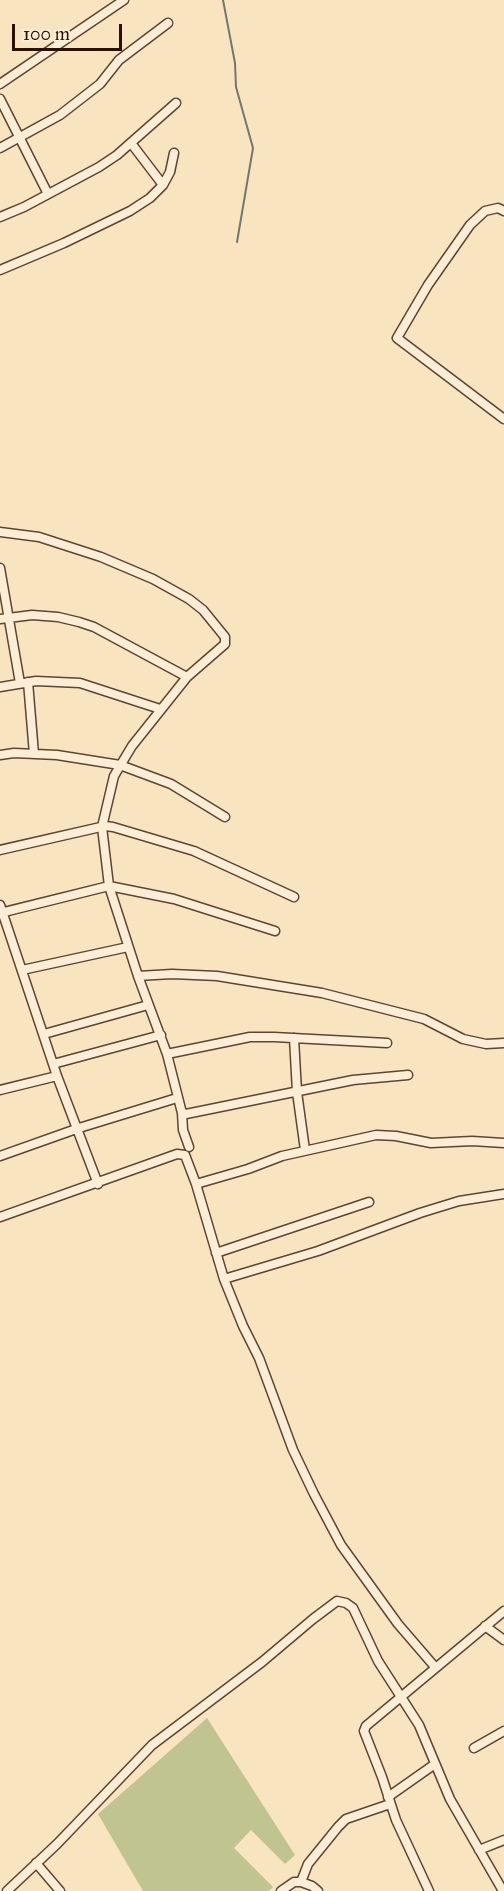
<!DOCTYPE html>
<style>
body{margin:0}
#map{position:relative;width:504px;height:1891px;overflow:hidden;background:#f9e4c0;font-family:"IM FELL Great Primer",serif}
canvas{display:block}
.scale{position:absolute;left:12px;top:24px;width:110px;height:27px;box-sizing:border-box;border:3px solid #2a1001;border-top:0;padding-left:8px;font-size:18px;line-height:21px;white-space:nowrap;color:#2a1001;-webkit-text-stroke:4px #fbedd6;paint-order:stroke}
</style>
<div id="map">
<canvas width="504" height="1891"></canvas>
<div class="scale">100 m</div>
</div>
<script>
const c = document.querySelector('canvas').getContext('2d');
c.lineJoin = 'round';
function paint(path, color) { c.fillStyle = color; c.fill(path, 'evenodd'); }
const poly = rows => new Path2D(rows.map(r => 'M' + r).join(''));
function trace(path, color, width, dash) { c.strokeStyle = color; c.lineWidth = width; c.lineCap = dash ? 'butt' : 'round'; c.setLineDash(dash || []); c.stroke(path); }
const green = poly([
 [207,1718,295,1855,285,1864,251,1830,234,1848,273,1887,269,1891,143,1891,98,1814]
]);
const stream = poly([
 [223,0,235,63,236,87,253,148,237,242]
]);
const street = poly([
 [0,84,124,0],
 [0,99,48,194],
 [131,143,163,185],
 [0,148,60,115,100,84,119,60,168,23],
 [504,211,498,208,485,211,470,225,428,285,397,338,504,419],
 [0,217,24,207,99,167,117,155,176,103],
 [0,270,64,243,130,211,150,198,163,185,170,172,174,153],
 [0,532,39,537,101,557,153,579,189,599,203,610,225,637,225,644,187,677,132,746,114,776,102,827,109,886,138,976,167,1054,182,1113,186,1114,353,1080,408,1075],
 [0,568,20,683],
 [0,619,32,615,58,617,79,622,94,627,187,677],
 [28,682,34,754],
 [0,687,36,681,80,683,160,709],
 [0,755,14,753,57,755,120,765,171,784,225,817],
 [0,850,105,826,113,827,194,851,294,897],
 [0,905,57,1076,98,1184],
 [0,913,109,886,174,899,275,931],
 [22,970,128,947],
 [138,976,172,974,217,976,322,993,424,1019,463,1039,486,1044,504,1043],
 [44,1034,148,1005],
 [294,1038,297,1092,305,1150],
 [167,1054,250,1037,274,1037,387,1043],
 [53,1064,161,1035],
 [0,1090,57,1076],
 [182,1113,183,1130,189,1147],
 [0,1156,79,1128,177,1098],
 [196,1184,248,1169,282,1156,376,1135,396,1136,431,1143,472,1141,504,1143],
 [0,1217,177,1154,185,1155,196,1184,224,1279,243,1326,259,1358,293,1450,314,1494,341,1545,398,1624,435,1667],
 [216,1253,369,1202],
 [224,1279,318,1251,420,1213,459,1201,504,1194],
 [485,1626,504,1640],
 [474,1748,504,1731],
 [388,1797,435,1764],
 [479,1850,504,1840],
 [36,1863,60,1891],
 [301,1882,308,1864,338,1827,346,1819,390,1804],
 [7,1891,57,1844,152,1745,262,1662,313,1619,337,1601,346,1603,353,1608,378,1661,419,1725,450,1799,503,1891],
 [281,1891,294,1882,301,1882,312,1886,318,1891],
 [429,1891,396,1820,382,1777,364,1731,366,1726,504,1611]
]);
paint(green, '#c0c491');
trace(stream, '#737771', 2);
trace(street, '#5e4531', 11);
trace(street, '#fbedd6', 8);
</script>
